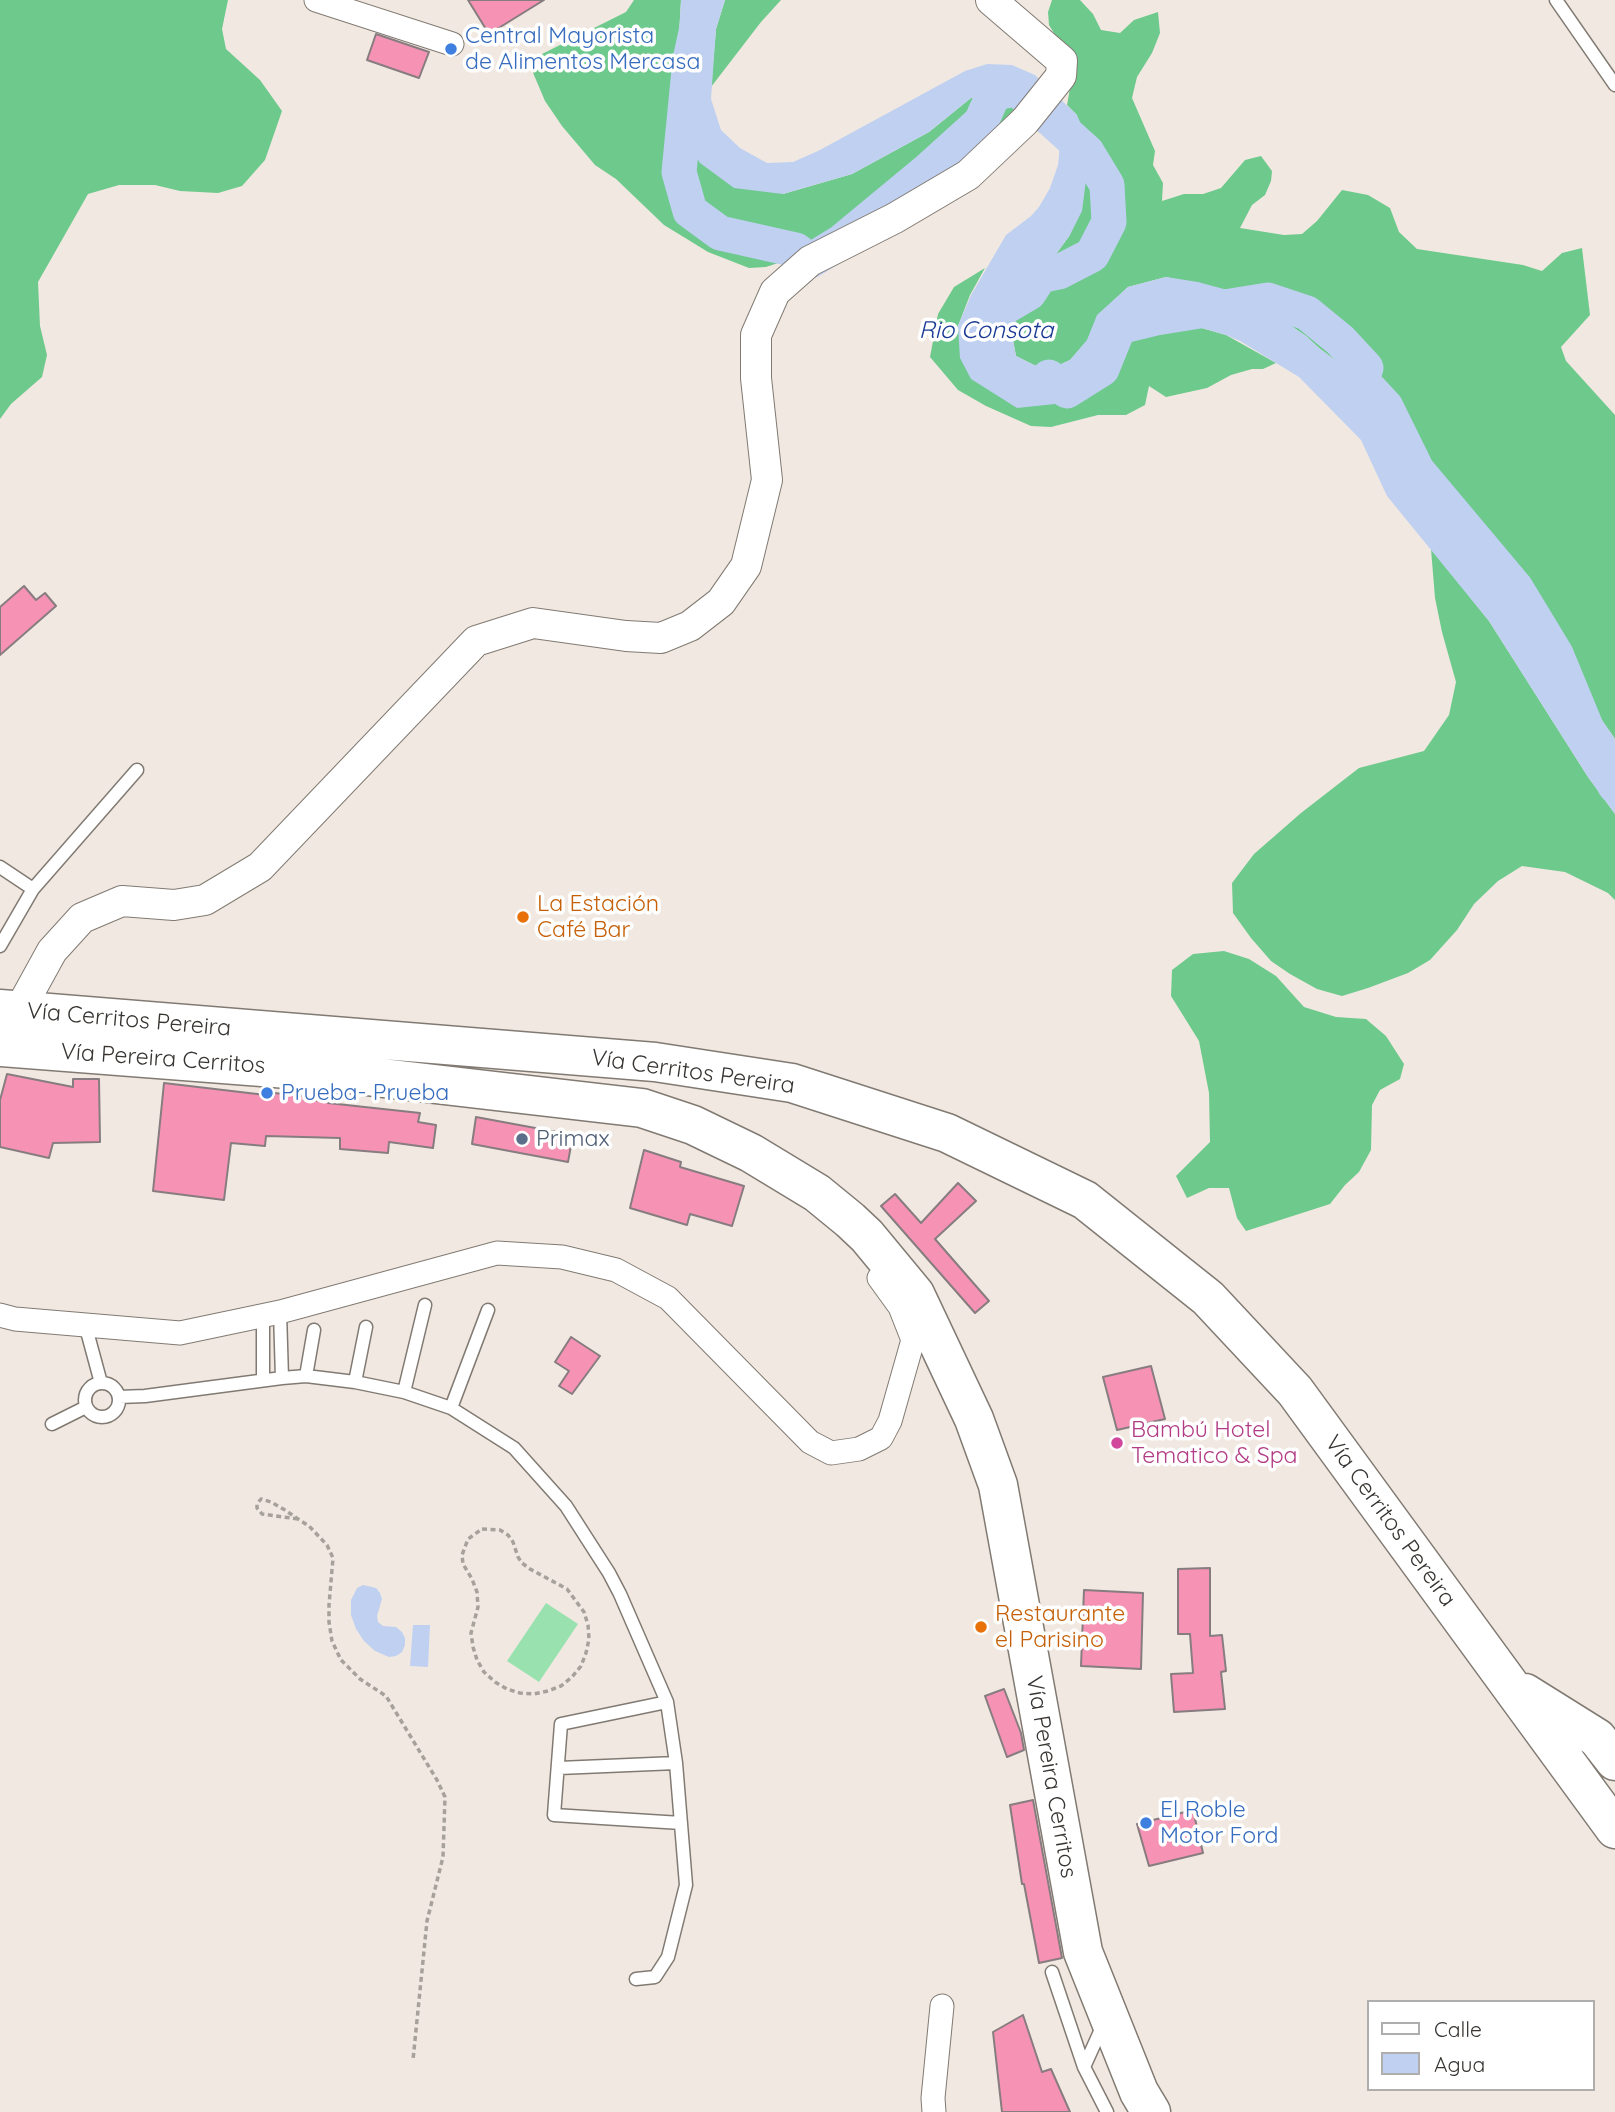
<!DOCTYPE html>
<meta charset="utf-8">
<style>
body{margin:0}
#map{position:relative;width:1615px;height:2112px;overflow:hidden;background:#f1e9e1;font-family:Quicksand,sans-serif}
canvas{display:block}
.legend{position:absolute;left:1367px;top:2000px;width:228px;height:91px;box-sizing:border-box;background:#fff;border:2px solid #afaead;margin:0;padding:9px 12px;list-style:none;font-size:21px;color:#373431}
.legend li{display:flex;align-items:center;gap:14px;height:35px}
.legend b{width:35px;border:2px solid #afaead}
</style>
<div id="map">
<canvas width="1615" height="2112"></canvas>
<ul class="legend">
<li><b style="height:9px;background:#fff"></b>Calle</li>
<li><b style="height:19px;background:#bfd0f1"></b>Agua</li>
</ul>
</div>
<script>
const c = document.querySelector('canvas').getContext('2d');
c.lineJoin = 'round';
function paint(path, color) { c.fillStyle = color; c.fill(path, 'evenodd'); }
const poly = rows => new Path2D(rows.map(r => 'M' + r).join(''));
function trace(path, color, width, dash) { c.strokeStyle = color; c.lineWidth = width; c.lineCap = dash ? 'butt' : 'round'; c.setLineDash(dash || []); c.stroke(path); }
function drawText(font, color, halo, rows, align = 'center') {
  c.font = font + ' Quicksand,sans-serif'; c.lineWidth = 7; c.setLineDash([]); c.textBaseline = 'middle'; c.strokeStyle = halo; c.fillStyle = color; for (const [text, x, y, turn = 0] of rows) {
    c.save(); c.translate(x, y); c.rotate((+turn || 0) * Math.PI / 180); c.textAlign = isNaN(turn) ? turn : align; if (halo) c.strokeText(text, 0, 0); c.fillText(text, 0, 0); c.restore();
  }
}
const green = poly([
 [546,1603,578,1624,539,1682,507,1661]
]);
const forest = poly([
 [0,0,228,0,222,29,226,49,260,80,282,111,265,160,242,186,218,193,180,191,155,185,119,185,88,194,38,282,40,326,47,355,42,377,11,404,0,419],
 [634,0,681,0,675,104,783,194,852,174,929,132,971,98,1017,89,1033,97,968,175,790,259,766,267,749,268,708,252,664,225,616,179,595,165,562,126,545,101,528,61,626,12],
 [725,0,781,0,761,22,711,87,716,29],
 [1052,0,1080,0,1093,14,1101,30,1120,33,1134,20,1158,12,1160,33,1152,53,1137,77,1132,98,1155,151,1153,165,1163,183,1162,201,1184,194,1203,194,1221,188,1245,160,1261,156,1272,171,1271,181,1265,195,1252,205,1240,228,1284,235,1302,234,1317,221,1342,190,1368,195,1390,208,1399,232,1417,249,1523,265,1542,271,1562,253,1582,248,1590,315,1561,347,1566,361,1615,415,1615,739,1556,654,1499,578,1454,533,1417,470,1385,407,1361,380,1319,348,1306,336,1269,311,1231,291,1166,277,1128,287,1098,315,1087,341,1070,360,1057,366,1034,365,1016,356,1013,340,1016,317,1040,276,1070,235,1077,115,1067,105,1074,66,1049,25,1048,12],
 [985,268,970,295,958,326,1074,402,1119,327,1174,320,1226,335,1276,363,1263,369,1252,369,1231,375,1207,388,1166,397,1149,386,1145,405,1126,415,1098,415,1051,427,1031,426,986,406,958,390,930,357,938,314,954,287],
 [1431,549,1489,621,1588,777,1615,814,1615,900,1608,893,1565,872,1522,866,1498,881,1474,904,1457,930,1430,960,1408,973,1368,988,1342,996,1317,989,1290,974,1271,961,1251,938,1233,913,1232,883,1254,854,1301,813,1359,768,1424,751,1449,715,1456,682,1442,632,1435,598],
 [1224,951,1249,959,1276,976,1304,1007,1336,1017,1366,1019,1386,1036,1404,1064,1400,1079,1380,1090,1372,1105,1371,1150,1359,1172,1345,1185,1330,1204,1246,1231,1237,1218,1229,1188,1209,1188,1187,1198,1176,1176,1210,1142,1209,1093,1199,1041,1171,996,1172,970,1193,954]
]);
const water = poly([
 [681,0,725,0,716,29,711,99,721,130,740,148,767,163,793,162,818,151,965,71,987,64,1012,65,1035,75,1077,115,1083,129,1087,152,1086,180,1082,211,1070,235,1040,276,1016,317,1013,340,1016,356,1034,365,1057,366,1070,360,1087,340,1097,315,1128,287,1166,277,1198,282,1231,291,1269,311,1306,336,1319,348,1361,380,1386,407,1417,470,1454,533,1499,578,1556,654,1615,739,1615,814,1588,777,1489,621,1387,496,1361,440,1299,377,1240,341,1226,335,1174,320,1119,327,1074,402,1017,408,971,379,960,358,958,326,971,295,1006,235,1031,216,1039,207,1050,188,1058,165,1061,135,1033,97,1017,89,971,98,929,132,852,174,783,194,734,188,700,163,682,135,675,104],
 [363,1585,376,1588,380,1593,382,1599,377,1616,378,1622,383,1626,396,1627,402,1632,405,1638,405,1645,402,1652,396,1656,389,1657,375,1651,364,1641,356,1629,351,1615,351,1600,357,1588],
 [413,1625,430,1625,428,1667,410,1666]
]);
const river = poly([
 [703,0,690,60,679,172,690,211,720,233,796,250,810,261,841,242,928,170,981,122,994,93,1017,89,1087,152,1107,185,1109,222,1092,255,1059,272,1040,276,1029,293,995,313,993,318],
 [1049,377,1067,391,1102,369,1119,327,1156,318,1268,300,1307,313,1340,340,1366,368,1361,380,1386,407,1417,470,1516,588,1556,654,1596,751,1615,786]
]);
const building = poly([
 [468,0,544,0,489,34,468,0],
 [376,34,429,52,419,78,367,60,376,34],
 [24,586,36,600,45,593,56,606,0,655,0,607,24,586],
 [7,1074,73,1087,73,1079,99,1079,100,1142,53,1143,49,1158,0,1147,0,1100,7,1074],
 [164,1083,274,1096,274,1093,304,1096,304,1100,328,1101,328,1103,420,1113,418,1122,436,1125,433,1148,389,1142,388,1153,340,1149,340,1138,266,1136,265,1146,231,1143,224,1200,153,1191,164,1083],
 [476,1117,573,1135,568,1162,472,1144,476,1117],
 [644,1150,681,1162,680,1167,744,1186,732,1226,690,1214,687,1225,630,1208,644,1150],
 [958,1183,976,1201,935,1239,989,1301,975,1313,881,1206,895,1194,921,1223,958,1183],
 [571,1337,600,1356,572,1394,559,1386,569,1371,555,1362,571,1337],
 [1151,1366,1165,1419,1117,1430,1103,1377,1151,1366],
 [1210,1568,1210,1636,1222,1635,1226,1671,1221,1672,1225,1709,1174,1712,1171,1674,1193,1673,1190,1634,1178,1634,1178,1569,1210,1568],
 [1084,1590,1143,1593,1141,1669,1081,1666,1084,1590],
 [1004,1689,1021,1733,1024,1750,1007,1757,985,1696,1004,1689],
 [1033,1800,1062,1958,1039,1963,1024,1884,1022,1884,1010,1805,1033,1800],
 [1193,1810,1203,1853,1149,1866,1137,1824,1193,1810],
 [1023,2015,1042,2072,1051,2069,1070,2112,1002,2112,993,2032,1023,2015]
]);
const path = poly([
 [298,1519,262,1514,257,1508,257,1504,261,1499,271,1502,285,1510,298,1519,309,1526,327,1545,333,1558,329,1605,329,1622,332,1641,341,1660,360,1679,386,1696,437,1780,445,1797,443,1857,427,1921,413,2060],
 [482,1529,500,1530,508,1535,513,1542,518,1557,522,1563,530,1569,567,1589,584,1612,588,1625,589,1639,586,1653,581,1666,572,1677,561,1686,548,1691,534,1694,520,1693,507,1689,495,1682,484,1672,477,1660,473,1647,471,1633,478,1607,477,1592,472,1579,463,1564,462,1555,468,1539,482,1529]
]);
const service = poly([
 [1556,0,1615,85],
 [0,867,33,889],
 [0,946,33,889,137,770],
 [280,1312,282,1378],
 [263,1316,263,1380],
 [85,1324,101,1383],
 [306,1376,314,1330],
 [355,1382,366,1327],
 '85 1400a17 17 0 1 1 34 0a17 17 0 1 1-34 0Z',
 [404,1392,425,1305],
 [119,1397,145,1396,282,1378,306,1376,355,1382,404,1392,451,1408,514,1448,566,1506,609,1573,620,1594,667,1702,676,1763,686,1885,668,1957,655,1977,636,1979],
 [451,1408,488,1310],
 [52,1424,86,1407],
 [667,1702,561,1724,554,1815,681,1823],
 [559,1768,676,1763],
 [1052,1972,1084,2067,1107,2112],
 [1084,2067,1103,2025]
]);
const minor = poly([
 [316,0,452,44],
 [0,1315,15,1319,180,1333,280,1312,497,1253,562,1257,616,1270,668,1298,810,1442,831,1453,859,1449,881,1438,890,1421,913,1340,900,1307,879,1278],
 [934,2112,933,2098,942,2006]
]);
const tertiary = poly([
 [19,1011,52,951,82,918,122,901,174,905,205,900,260,867,476,641,533,623,626,636,661,638,690,626,721,602,746,566,767,480,756,378,756,335,775,292,810,261,895,218,968,175,1025,121,1061,76,1062,61,991,0]
]);
const trunk = poly([
 [0,1009,655,1062,792,1083,947,1133,1085,1200,1208,1298,1295,1391,1615,1829],
 [0,1047,340,1073,642,1108,693,1125,751,1153,817,1193,850,1220,867,1236,915,1294,974,1419,998,1485,1083,1952,1139,2092,1151,2112],
 [1525,1693,1597,1738,1615,1761]
]);
const markers = [
 [451,49,7,"#3f7fe0"],
 [523,917,7,"#e8710a"],
 [267,1093,7,"#3f7fe0"],
 [522,1139,7,"#5c6f8a"],
 [1117,1443,7,"#d1479c"],
 [981,1627,7,"#e8710a"],
 [1146,1823,7,"#3f7fe0"]
];
const shopNames = [
 ["Central Mayorista",465,36],
 ["de Alimentos Mercasa",465,62],
 ["Prueba- Prueba",281,1093],
 ["El Roble",1160,1810],
 ["Motor Ford",1160,1836]
];
const foodNames = [
 ["La Estación",537,904],
 ["Café Bar",537,930],
 ["Restaurante",995,1614],
 ["el Parisino",995,1640]
];
const streetNames = [
 ["Vía Cerritos Pereira",129,1020,5],
 ["Vía Pereira Cerritos",163,1059,4],
 ["Vía Cerritos Pereira",693,1072,8],
 ["Vía Cerritos Pereira",1390,1521,54],
 ["Vía Pereira Cerritos",1051,1777,80]
];
const serviceNames = [
 ["Primax",536,1139]
];
const hotelNames = [
 ["Bambú Hotel",1131,1430],
 ["Tematico & Spa",1131,1456]
];
const waterNames = [
 ["Rio Consota",986,331]
];
paint(green, '#99e1af');
paint(forest, '#6ec98c');
paint(water, '#bfd0f1');
trace(river, '#bfd0f1', 35);
paint(building, '#f693b4');
trace(building, '#877c7f', 2);
trace(service, '#817a72', 15);
trace(minor, '#817a72', 25);
trace(tertiary, '#817a72', 32);
trace(trunk, '#817a72', 41);
trace(path, '#a7a19b', 3.5, [5, 3.5]);
trace(service, '#fff', 12);
trace(minor, '#fff', 23);
trace(tertiary, '#fff', 30);
trace(trunk, '#fff', 38);
for (const [x, y, r, color] of markers) { const dot = new Path2D(); dot.arc(x, y, r, 0, 2 * Math.PI); c.fillStyle = color; c.fill(dot); trace(dot, '#fff', 2.5); }
drawText('23px', '#366cbe', '#fff', shopNames, 'left');
drawText('23px', '#c56008', '#fff', foodNames, 'left');
drawText('23px', '#373431', '#fff', streetNames);
drawText('23px', '#4e5e75', '#fff', serviceNames, 'left');
drawText('23px', '#b23c85', '#fff', hotelNames, 'left');
drawText('italic 24px', '#173994', '#fff', waterNames);
</script>
